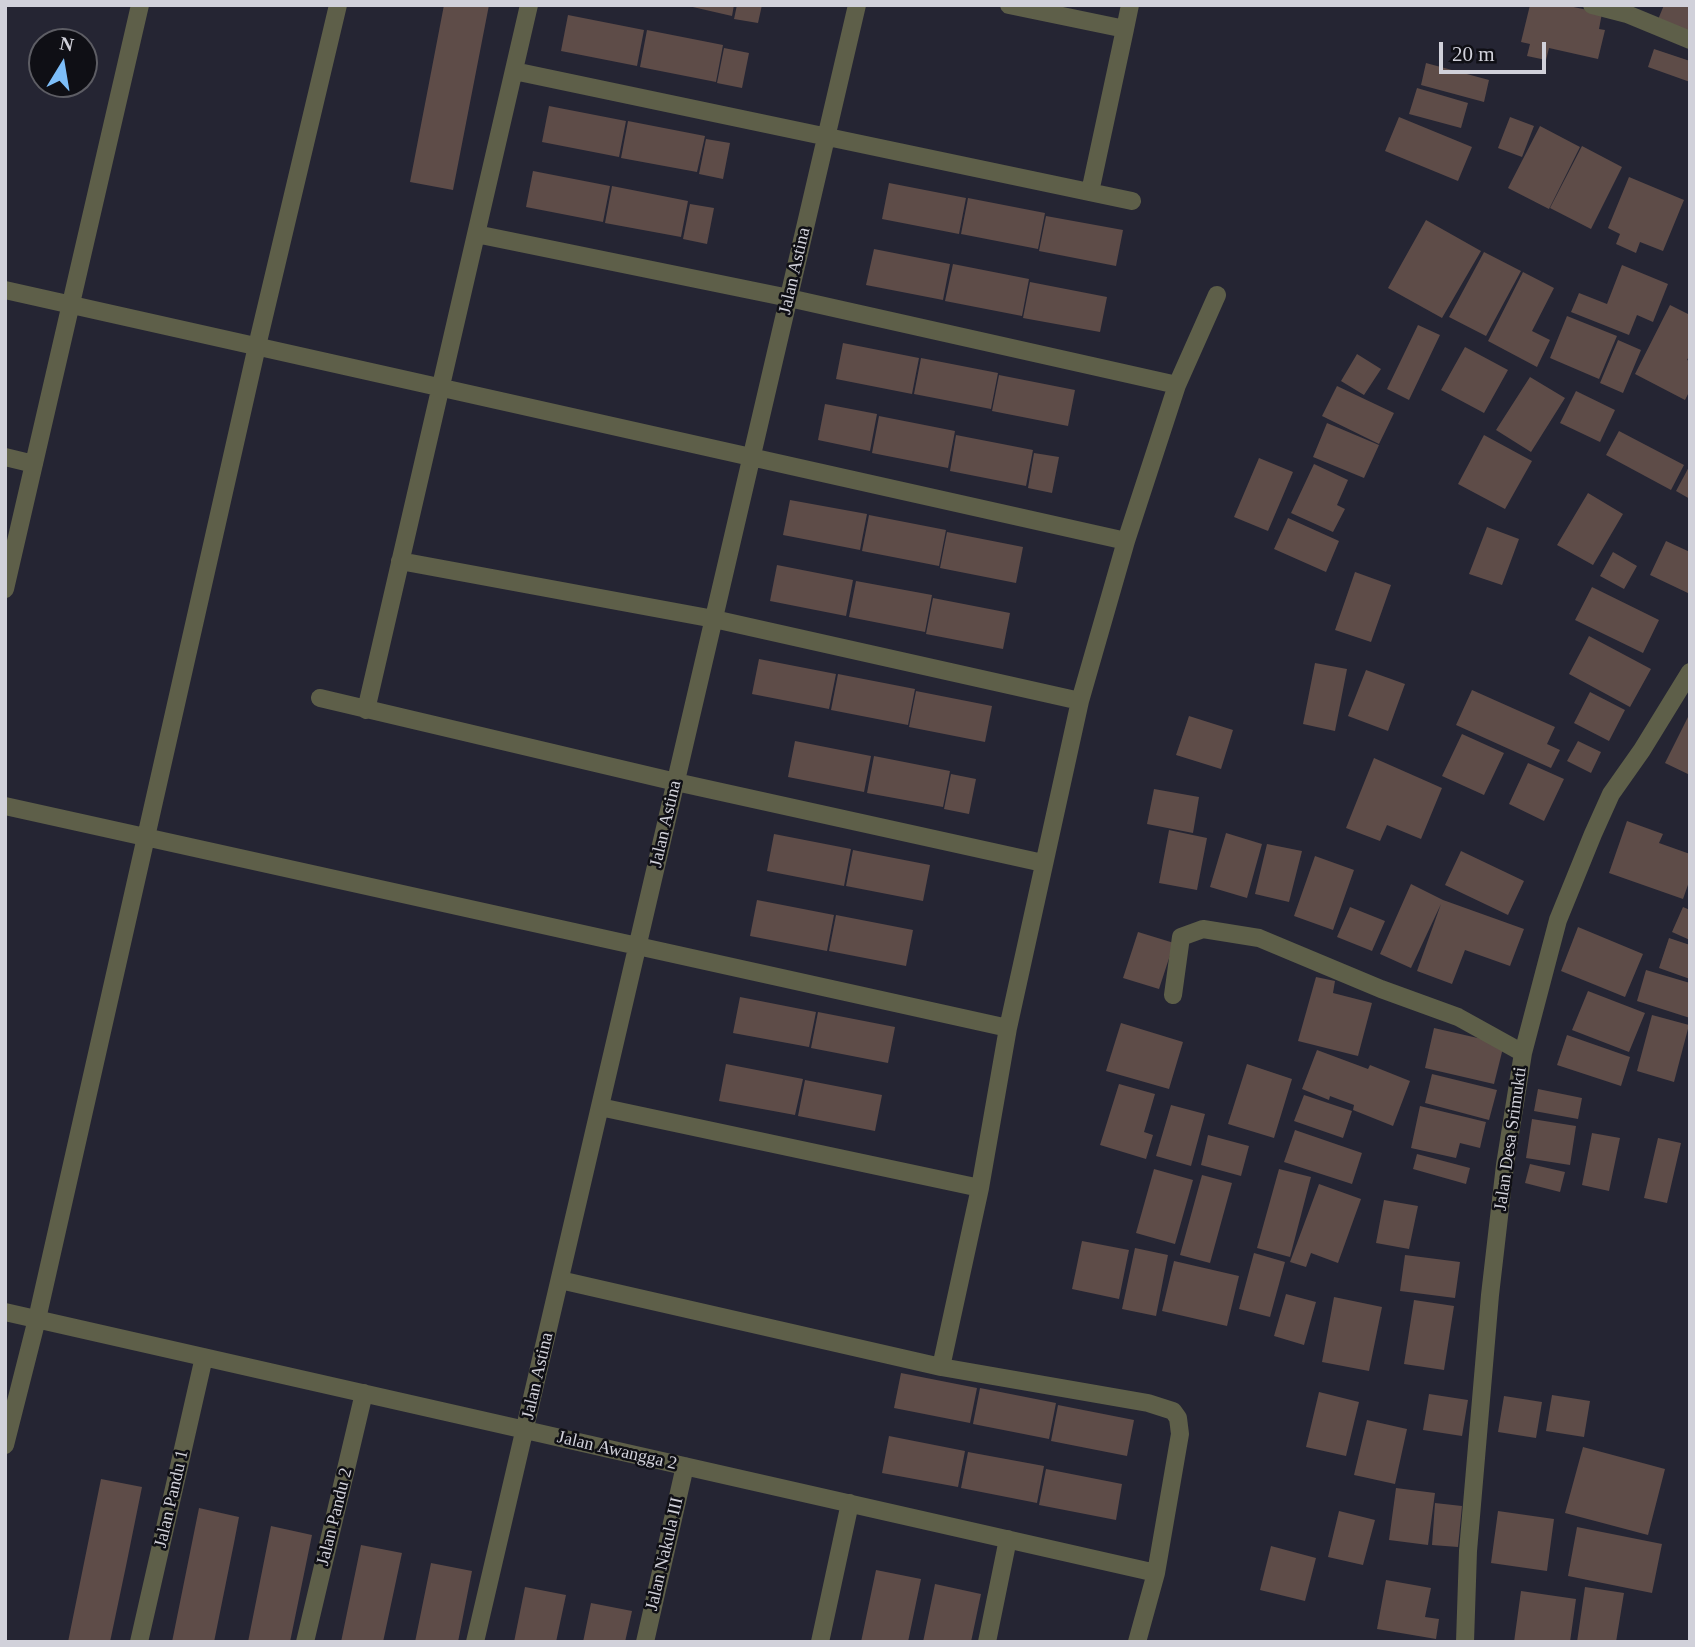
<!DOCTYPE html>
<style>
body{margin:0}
#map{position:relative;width:1695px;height:1647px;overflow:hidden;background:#252533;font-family:Georgia,serif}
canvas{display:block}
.frame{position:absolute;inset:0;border:7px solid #d1d1da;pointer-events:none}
.north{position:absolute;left:28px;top:28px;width:70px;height:70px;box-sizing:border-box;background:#0f0f15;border:2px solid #5d5d64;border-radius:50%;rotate:11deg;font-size:19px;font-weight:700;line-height:28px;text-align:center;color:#d1d1da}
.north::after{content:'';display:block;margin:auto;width:24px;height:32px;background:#7dbef9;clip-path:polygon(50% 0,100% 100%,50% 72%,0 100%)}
.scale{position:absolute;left:1439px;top:42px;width:107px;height:32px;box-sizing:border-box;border:4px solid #d1d1da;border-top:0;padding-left:9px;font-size:21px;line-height:24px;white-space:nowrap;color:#d1d1da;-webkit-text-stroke:5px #0f0f15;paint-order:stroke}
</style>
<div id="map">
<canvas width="1695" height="1647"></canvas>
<div class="frame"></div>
<div class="north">N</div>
<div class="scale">20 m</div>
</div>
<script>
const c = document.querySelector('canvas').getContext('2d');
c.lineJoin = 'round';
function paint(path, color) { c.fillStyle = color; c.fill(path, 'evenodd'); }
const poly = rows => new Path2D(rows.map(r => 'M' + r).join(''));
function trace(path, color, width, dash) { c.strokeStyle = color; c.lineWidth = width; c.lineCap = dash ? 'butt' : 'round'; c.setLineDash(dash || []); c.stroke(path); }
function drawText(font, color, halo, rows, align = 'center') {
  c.font = font + ' Georgia,serif'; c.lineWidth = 5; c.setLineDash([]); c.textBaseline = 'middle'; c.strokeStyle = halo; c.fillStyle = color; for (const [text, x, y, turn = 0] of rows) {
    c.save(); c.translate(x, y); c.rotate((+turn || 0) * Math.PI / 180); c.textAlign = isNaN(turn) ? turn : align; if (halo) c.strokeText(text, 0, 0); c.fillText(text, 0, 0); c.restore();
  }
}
const building = poly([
 [444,5,489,5,453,190,410,182],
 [684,5,734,5,732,16],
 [737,5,762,5,758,23,734,19],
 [1530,5,1564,5,1602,13,1599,29,1605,30,1598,59,1549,48,1546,60,1527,56,1530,44,1521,42],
 [1664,5,1690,5,1690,34,1657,22],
 [568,15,644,30,637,66,561,51],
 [647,30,723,45,716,82,640,67],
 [724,48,749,53,742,88,717,83],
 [1654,49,1690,61,1690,82,1648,67],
 [1426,63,1489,80,1484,102,1421,85],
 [1417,88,1468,103,1461,128,1409,114],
 [549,106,626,121,619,157,542,142],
 [1399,117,1472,147,1458,181,1385,151],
 [1510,117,1534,126,1522,157,1498,148],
 [628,121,705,136,697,172,621,158],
 [1540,126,1580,147,1549,209,1508,188],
 [706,139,730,143,723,179,699,174],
 [1582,146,1622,167,1591,229,1550,208],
 [533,171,610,186,603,222,526,207],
 [1629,177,1684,200,1663,251,1640,242,1636,253,1616,244,1620,234,1608,228],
 [889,183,966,198,959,234,882,219],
 [612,186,688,201,681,237,605,223],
 [968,198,1045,213,1038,249,961,234],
 [690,204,714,208,707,244,683,239],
 [1046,216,1123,230,1116,266,1039,251],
 [1426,220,1481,251,1442,318,1388,288],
 [874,249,950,264,943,300,866,285],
 [1484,252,1521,271,1486,336,1449,317],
 [953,264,1029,279,1022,316,945,301],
 [1622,265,1668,284,1653,322,1637,315,1629,335,1571,312,1579,293,1607,304],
 [1523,272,1554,288,1532,331,1550,340,1537,367,1488,341],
 [1030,282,1107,297,1100,332,1023,318],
 [1670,305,1690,315,1690,354,1687,360,1690,361,1690,390,1685,400,1635,374],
 [1567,316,1617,336,1599,379,1550,358],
 [1418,325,1440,335,1409,400,1387,389],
 [1618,340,1641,350,1623,393,1600,383],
 [843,343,919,358,912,394,836,379],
 [1465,347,1508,370,1484,413,1441,390],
 [1357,354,1381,369,1364,395,1341,381],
 [921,358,998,373,991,409,914,394],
 [999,375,1075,390,1068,426,992,411],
 [1530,377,1565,398,1531,452,1496,430],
 [1337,386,1394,413,1379,444,1322,416],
 [1576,391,1615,410,1600,442,1560,423],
 [825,404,877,414,870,451,818,440],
 [879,416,955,431,948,468,872,453],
 [1327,423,1379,445,1364,478,1313,457],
 [1619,431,1684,465,1671,490,1606,455],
 [956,435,1033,450,1026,486,950,471],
 [1484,435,1532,461,1505,509,1458,484],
 [1034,453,1059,457,1052,493,1028,488],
 [1259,458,1293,472,1268,531,1234,517],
 [1314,464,1348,480,1337,505,1345,509,1333,532,1291,513],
 [1690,465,1690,499,1676,491],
 [1588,493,1623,514,1593,565,1557,545],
 [790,500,867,514,860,550,783,535],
 [869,515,946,530,939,566,862,551],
 [1288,518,1339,541,1326,572,1274,549],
 [1487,527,1519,539,1502,585,1469,574],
 [947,532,1023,547,1016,583,940,568],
 [1666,541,1690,552,1690,594,1650,575],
 [1613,552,1637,566,1624,589,1600,576],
 [777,565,853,580,846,616,770,601],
 [1355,572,1391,585,1371,642,1335,630],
 [856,581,932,595,925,632,849,617],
 [1592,587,1659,620,1643,653,1575,620],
 [933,598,1010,613,1003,649,926,634],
 [1589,636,1651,669,1630,707,1569,674],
 [759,659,836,674,829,709,752,694],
 [1315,663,1347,669,1335,731,1303,724],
 [1366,670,1405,684,1388,731,1348,716],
 [838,674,915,689,908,725,831,710],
 [1472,690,1555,727,1547,744,1560,750,1551,768,1456,725],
 [916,691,992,706,985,742,909,727],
 [1590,692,1625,710,1609,741,1574,723],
 [1690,713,1690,775,1665,763],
 [1189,716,1233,730,1221,769,1176,755],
 [1462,734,1504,753,1484,795,1442,776],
 [795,741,871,756,864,792,788,777],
 [1578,741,1601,752,1591,773,1567,761],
 [874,756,950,771,943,807,867,793],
 [1374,758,1442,788,1421,839,1387,825,1380,841,1346,828],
 [1528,763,1564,779,1544,821,1509,804],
 [951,774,976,779,969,814,944,809],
 [1154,789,1199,797,1193,833,1147,824],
 [1627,821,1663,834,1659,843,1690,854,1690,879,1683,899,1609,873],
 [1169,830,1207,838,1197,890,1159,883],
 [1226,833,1262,844,1247,898,1210,887],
 [774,834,851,849,844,886,767,871],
 [1267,844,1302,851,1289,902,1255,894],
 [853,850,930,865,923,901,846,886],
 [1461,851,1524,881,1508,915,1445,885],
 [1315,856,1354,870,1333,930,1294,916],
 [1411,884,1443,900,1524,929,1510,966,1465,950,1452,984,1417,971,1441,904,1411,968,1380,954],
 [757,900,834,915,827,951,750,936],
 [1350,907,1385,921,1372,951,1337,937],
 [1683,907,1690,910,1690,940,1672,932],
 [836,915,913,930,906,966,829,951],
 [1578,927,1643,954,1625,997,1561,971],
 [1138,932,1174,943,1159,989,1123,978],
 [1669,938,1690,945,1690,979,1659,968],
 [1646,970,1690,983,1690,1018,1637,1001],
 [1316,977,1335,981,1333,993,1372,1003,1358,1056,1298,1041],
 [1588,991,1645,1013,1629,1052,1572,1030],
 [740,997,816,1012,809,1047,733,1033],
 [818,1012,895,1027,888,1063,811,1048],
 [1652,1015,1689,1025,1674,1082,1637,1071],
 [1121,1023,1183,1042,1169,1089,1106,1071],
 [1434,1028,1504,1044,1494,1084,1425,1068],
 [1567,1035,1630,1057,1621,1086,1557,1065],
 [1317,1050,1368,1069,1370,1065,1410,1081,1393,1126,1353,1110,1354,1105,1330,1096,1329,1100,1302,1089],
 [726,1064,803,1079,795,1115,719,1101],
 [1247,1064,1292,1079,1274,1138,1228,1124],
 [1432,1074,1497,1090,1489,1120,1425,1103],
 [805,1080,882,1095,875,1131,798,1116],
 [1119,1084,1155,1094,1144,1132,1153,1135,1146,1159,1100,1145],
 [1538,1089,1582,1098,1578,1119,1534,1111],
 [1304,1095,1352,1111,1343,1138,1294,1121],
 [1171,1105,1205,1114,1191,1166,1156,1156],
 [1420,1106,1486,1122,1480,1148,1460,1143,1456,1158,1411,1148],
 [1532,1119,1576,1126,1570,1165,1526,1158],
 [1295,1130,1362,1153,1352,1184,1284,1162],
 [1592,1133,1620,1138,1609,1191,1582,1185],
 [1208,1135,1249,1146,1241,1176,1201,1165],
 [1658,1138,1681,1143,1667,1203,1644,1198],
 [1417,1154,1470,1168,1466,1184,1413,1169],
 [1530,1164,1565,1172,1560,1192,1525,1183],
 [1154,1169,1193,1180,1175,1244,1136,1233],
 [1279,1169,1311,1177,1290,1257,1257,1248],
 [1202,1175,1232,1183,1210,1263,1180,1255],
 [1319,1184,1361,1199,1338,1263,1311,1253,1306,1267,1290,1262],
 [1384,1200,1418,1206,1409,1249,1376,1243],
 [1082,1241,1129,1250,1119,1299,1072,1289],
 [1135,1248,1168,1255,1156,1316,1122,1309],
 [1254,1253,1285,1262,1270,1317,1239,1309],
 [1405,1255,1460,1262,1455,1298,1400,1291],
 [1174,1261,1239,1276,1227,1326,1162,1311],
 [1286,1294,1316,1302,1304,1345,1274,1336],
 [1334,1297,1382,1307,1369,1371,1322,1362],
 [1414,1300,1454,1306,1444,1370,1404,1364],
 [901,1373,977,1388,970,1423,894,1408],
 [980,1388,1056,1403,1049,1439,973,1424],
 [1319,1392,1359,1402,1346,1456,1306,1447],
 [1429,1394,1468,1400,1462,1436,1423,1430],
 [1552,1395,1590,1401,1584,1437,1546,1431],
 [1504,1396,1542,1402,1536,1438,1498,1432],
 [1058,1405,1134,1420,1127,1456,1051,1441],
 [1367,1420,1407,1429,1395,1484,1354,1475],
 [889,1436,965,1451,958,1487,882,1473],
 [1583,1447,1665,1469,1648,1535,1565,1513],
 [968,1452,1044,1466,1037,1503,961,1488],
 [1046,1469,1122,1484,1116,1520,1039,1505],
 [101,1479,142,1487,126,1566,110,1642,68,1642],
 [1396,1488,1435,1493,1428,1545,1389,1540],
 [1435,1503,1462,1506,1458,1547,1432,1545],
 [199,1508,239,1517,234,1543,214,1642,172,1642],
 [1339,1511,1375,1520,1363,1565,1328,1557],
 [1498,1511,1554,1519,1547,1571,1491,1563],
 [271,1526,312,1535,290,1642,248,1642],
 [1577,1527,1662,1544,1652,1593,1568,1576],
 [361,1545,402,1553,383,1642,341,1642],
 [1271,1546,1316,1558,1305,1601,1260,1590],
 [431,1563,472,1571,458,1642,415,1642],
 [876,1570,921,1579,908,1642,861,1642],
 [1386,1580,1431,1588,1425,1617,1439,1619,1436,1639,1377,1629],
 [935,1584,981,1594,971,1642,923,1642],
 [525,1587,566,1595,556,1642,514,1642],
 [1585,1587,1624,1593,1616,1642,1577,1642],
 [1521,1591,1576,1599,1570,1642,1514,1642],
 [591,1603,632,1611,625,1642,583,1642]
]);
const minor = poly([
 [1009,5,1125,29,1090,192],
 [1592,5,1627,14,1690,40],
 [1125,29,1130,5],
 [514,71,1132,201],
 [476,234,789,298,1177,385],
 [5,290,1126,541],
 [5,457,34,464],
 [400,561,714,619,1080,701],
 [5,589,140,5],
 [320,698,676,782,1043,863],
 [366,710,529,5],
 [5,806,1008,1028],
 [1173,995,1181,937,1203,929,1259,938,1381,989,1458,1017,1523,1053],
 [600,1107,980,1188],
 [560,1280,941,1367,1148,1403,1173,1411,1178,1418,1180,1434,1156,1573,1137,1642],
 [5,1312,1156,1573],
 [941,1367,980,1188,1008,1028,1080,701,1126,541,1177,385,1217,295],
 [5,1445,37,1319,257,346,338,5],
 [139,1642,204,1357],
 [305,1642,364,1393],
 [475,1642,857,5],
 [645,1642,685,1466],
 [820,1642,850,1503],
 [987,1642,1008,1539],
 [1465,1642,1468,1551,1490,1295,1505,1165,1523,1053,1558,920,1593,834,1611,794,1642,750,1690,672]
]);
const streetNames = [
 ["Jalan Astina",795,271,-77],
 ["Jalan Astina",666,824,-77],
 ["Jalan Desa Srimukti",1511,1139,-82],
 ["Jalan Astina",538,1376,-77],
 ["Jalan Awangga 2",617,1451,13],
 ["Jalan Pandu 1",172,1499,-77],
 ["Jalan Pandu 2",335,1517,-76],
 ["Jalan Nakula III",665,1554,-77]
];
paint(building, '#5e4c48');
trace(minor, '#5e5f49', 18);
drawText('18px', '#d1d1da', '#0f0f15', streetNames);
</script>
